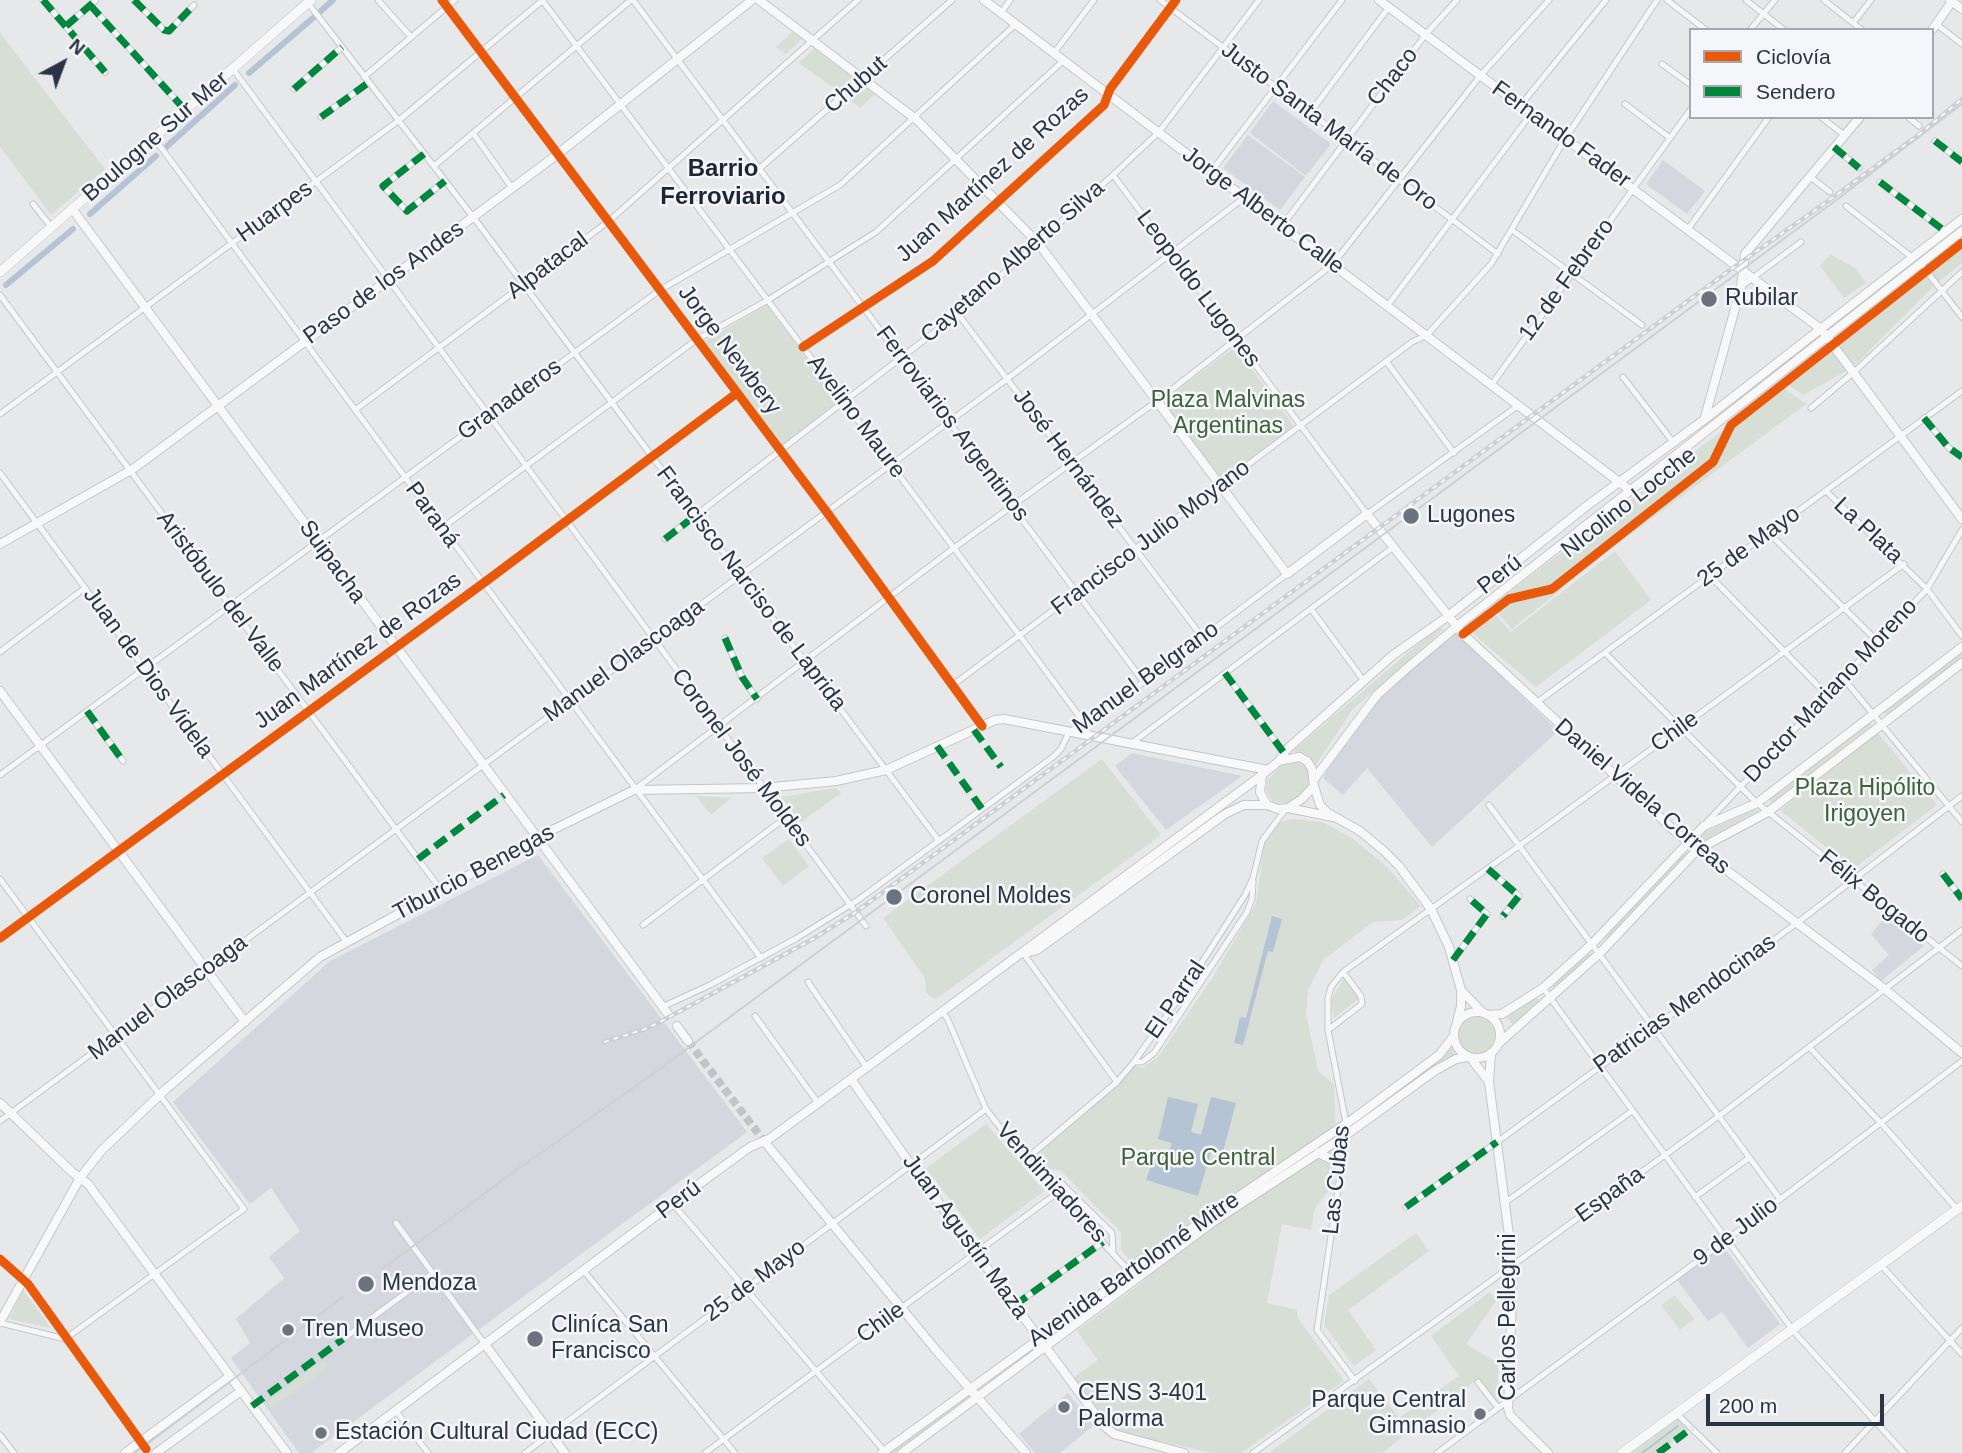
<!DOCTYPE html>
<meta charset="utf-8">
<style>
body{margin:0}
#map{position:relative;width:1962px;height:1453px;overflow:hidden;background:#e6e8ea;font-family:Helvetica,sans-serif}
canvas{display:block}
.legend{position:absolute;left:1689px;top:28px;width:245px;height:91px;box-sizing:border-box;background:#f4f6f9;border:2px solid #a4a8b1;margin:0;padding:9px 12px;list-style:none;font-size:21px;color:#2b3445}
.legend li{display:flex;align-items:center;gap:14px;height:35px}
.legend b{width:35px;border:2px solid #a4a8b1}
.north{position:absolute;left:28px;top:28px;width:70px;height:70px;-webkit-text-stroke:5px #f4f6f9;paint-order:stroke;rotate:41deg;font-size:19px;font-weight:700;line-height:28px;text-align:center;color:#2b3445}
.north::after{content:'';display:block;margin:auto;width:24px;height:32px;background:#2b3445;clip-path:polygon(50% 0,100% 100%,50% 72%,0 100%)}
.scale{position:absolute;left:1706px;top:1394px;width:178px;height:32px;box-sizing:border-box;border:4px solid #2b3445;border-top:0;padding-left:9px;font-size:21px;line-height:24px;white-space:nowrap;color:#2b3445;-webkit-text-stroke:5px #f4f6f9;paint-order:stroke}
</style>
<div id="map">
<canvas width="1962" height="1453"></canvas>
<ul class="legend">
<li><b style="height:9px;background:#e8590c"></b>Ciclovía</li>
<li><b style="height:9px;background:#00873e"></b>Sendero</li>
</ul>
<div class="north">N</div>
<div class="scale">200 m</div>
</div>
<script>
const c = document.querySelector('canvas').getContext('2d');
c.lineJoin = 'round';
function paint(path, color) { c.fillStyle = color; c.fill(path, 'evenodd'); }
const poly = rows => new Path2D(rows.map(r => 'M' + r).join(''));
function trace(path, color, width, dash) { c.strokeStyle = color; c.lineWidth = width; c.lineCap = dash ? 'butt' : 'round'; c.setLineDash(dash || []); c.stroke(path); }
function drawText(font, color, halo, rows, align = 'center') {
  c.font = font + ' Helvetica,sans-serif'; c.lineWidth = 5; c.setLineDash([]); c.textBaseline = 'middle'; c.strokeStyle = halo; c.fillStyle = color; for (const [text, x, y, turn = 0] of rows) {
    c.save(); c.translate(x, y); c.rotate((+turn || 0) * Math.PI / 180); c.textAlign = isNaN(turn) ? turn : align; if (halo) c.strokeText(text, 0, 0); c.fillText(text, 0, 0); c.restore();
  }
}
const built = poly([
 [1273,101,1331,144,1306,176,1250,133],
 [1248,135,1305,177,1280,210,1223,168],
 [1663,160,1705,191,1687,214,1646,184],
 [1455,632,1558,731,1432,847,1367,768,1343,795,1323,778,1344,741,1384,691],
 [1132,753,1242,776,1166,830,1115,766],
 [538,855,747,1132,311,1453,299,1453,231,1358,250,1343,236,1319,284,1278,269,1257,300,1231,271,1188,250,1204,173,1102,330,961],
 [1886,916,1924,946,1881,981,1872,970,1889,955,1871,934],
 [1723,1246,1780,1324,1748,1348,1722,1312,1708,1321,1677,1280],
 [1068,1393,1094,1425,1060,1453,1035,1453,1019,1434]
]);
const green = poly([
 [792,32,802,39,786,54,776,47],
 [0,33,105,169,51,215,0,147],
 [814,48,853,78,838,91,799,63],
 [865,87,875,94,860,108,850,100],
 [1962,243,1962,263,1936,284,1852,368,1803,395,1785,383],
 [1830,254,1855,268,1866,283,1844,298,1820,266],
 [767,305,838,401,784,446,703,342],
 [1235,347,1294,426,1221,481,1161,402],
 [1781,386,1806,404,1612,548,1512,629,1491,606],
 [1615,551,1651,600,1536,687,1478,638,1466,625,1489,608,1511,632],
 [1439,626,1443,630,1353,709,1315,766,1307,756,1293,751],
 [1962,653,1962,657,1887,715,1884,712],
 [1870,723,1872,725,1773,803,1769,799],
 [1878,733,1937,805,1853,869,1780,810],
 [1102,759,1161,835,936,999,926,993,925,978,883,918],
 [1298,762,1308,767,1310,777,1307,787,1295,799,1287,803,1273,802,1266,790,1267,781,1281,766],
 [836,788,841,793,801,822,781,797],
 [696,796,731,798,711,815],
 [1757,809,1759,810,1700,843,1697,840,1708,830],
 [1293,819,1322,822,1352,838,1387,867,1421,906,1402,920,1373,922,1323,960,1308,990,1306,1014,1318,1071,1334,1084,1336,1138,1334,1184,1315,1208,1311,1230,1282,1224,1267,1303,1297,1310,1297,1317,1344,1381,1241,1453,1213,1453,1109,1430,1072,1379,1098,1360,1077,1331,1145,1280,1121,1250,1121,1232,1060,1170,1043,1169,1033,1158,1135,1066,1142,1068,1158,1057,1211,980,1256,904,1265,838,1280,822],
 [789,839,809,866,783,886,762,858],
 [1683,853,1686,856,1608,941,1605,936],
 [1589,952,1591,956,1554,988,1552,985],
 [1345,977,1360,998,1334,1018,1331,1000],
 [1537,998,1539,1001,1513,1025,1506,1016],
 '1457 1035a19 19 0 1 1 38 0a19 19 0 1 1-38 0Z',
 [1450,1046,1456,1054,1432,1068,1352,1127,1351,1125],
 [986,1124,1044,1191,980,1239,926,1168],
 [1416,1233,1429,1251,1348,1310,1376,1350,1354,1366,1324,1325,1329,1295],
 [23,1290,51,1328,9,1319],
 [1490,1292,1496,1301,1466,1344,1498,1363,1498,1403,1479,1378,1382,1453,1269,1453,1369,1379,1399,1418,1459,1376,1431,1336],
 [1675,1295,1694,1319,1680,1330,1661,1305],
 [324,1360,329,1367,272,1408,266,1402],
 [969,1389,976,1397,902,1453,882,1453],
 [1676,1413,1692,1428,1658,1453,1622,1453]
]);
const water = poly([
 [1272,916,1282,919,1273,952,1268,951,1243,1045,1234,1043,1240,1017,1246,1018],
 [1168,1097,1198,1104,1191,1132,1201,1135,1211,1097,1236,1103,1222,1155,1211,1152,1198,1196,1146,1180,1156,1151,1168,1154,1172,1143,1158,1139]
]);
const stream = poly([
 [1642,1453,1678,1426]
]);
const canal = poly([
 [321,11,333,0],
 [249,73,313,18],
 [164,149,235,85],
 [90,214,156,156],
 [6,285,73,229]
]);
const secondaryTunnel = poly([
 [688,1041,764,1141]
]);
const street = poly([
 [43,0,105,72],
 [134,0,164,30,169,31,194,5],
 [378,0,411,37],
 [442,0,826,511,982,726],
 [542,0,1020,636,1085,724,1088,736],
 [633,0,1143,681],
 [1160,0,1498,254],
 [1667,0,1706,30],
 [1746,0,1784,30],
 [1824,0,1862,30],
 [308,3,480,226,939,841],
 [90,5,186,111],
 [1001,13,1010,0],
 [1853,23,1871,0],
 [1936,24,1962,44],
 [66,26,96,0],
 [1750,30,1775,0],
 [1054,53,1094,0],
 [1662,64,1691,85],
 [233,69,866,926],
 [364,77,455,0],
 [294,89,342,47],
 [1625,104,1670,138],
 [1520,106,1606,0],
 [1310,113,1389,7],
 [321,117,368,83],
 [1821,117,1844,135],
 [1908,117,1919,126],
 [473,133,512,188],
 [154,138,761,958],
 [1935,141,1962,162],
 [1834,147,1859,168],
 [424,154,383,186,407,211,445,181],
 [434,166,631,0],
 [760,168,952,0],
 [1211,172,1342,0],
 [1113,175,1367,514,1519,405],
 [1809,176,1830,192],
 [1880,182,1946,232],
 [33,204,52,228],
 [1846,206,1913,258],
 [1282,226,1426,34,1457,0],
 [1688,229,1769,117],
 [1512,230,1642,325],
 [1921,264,1962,317],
 [1742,286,1801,242],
 [0,295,441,890],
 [1388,305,1531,114],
 [958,314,1202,637],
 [803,347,933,261,1104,105,1110,89,1176,0],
 [1386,361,1454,453],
 [1623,377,1673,442],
 [1492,384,1691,109],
 [1811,408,1854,372,1962,272],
 [355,410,609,221,858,0],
 [0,414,398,121,543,0],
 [1924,418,1949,448,1962,457],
 [0,473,346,941],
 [1826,491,1927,589,1962,636],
 [442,528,696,340,768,300,876,232,1064,60],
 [1769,533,1878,642],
 [665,539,958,314,1113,175,1159,132,1259,0],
 [1710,576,1828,696],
 [1311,609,1364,681],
 [725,638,742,677,757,699],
 [0,652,85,588],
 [1605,653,1757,803,1962,966],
 [1225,673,1284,753],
 [1844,679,1962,822],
 [953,685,1412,342,1427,335,1491,264,1565,139,1657,0],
 [1536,703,1962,391],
 [87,711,123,761],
 [1132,743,1392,548],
 [0,775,660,290,840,185,1016,24],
 [634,790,954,548,1157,401,1333,264,1480,76,1549,0],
 [1489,805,1780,1199],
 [1707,822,1927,589,1962,530],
 [1488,869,1519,896,1503,916],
 [1943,874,1962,899],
 [0,879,244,1209,65,1339,0,1323],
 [643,925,785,818],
 [0,938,489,579,737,393],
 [1023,953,1117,1082],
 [1453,960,1487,914,1470,899],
 [808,982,867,1068],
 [1543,988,1795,1333,1904,1453],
 [662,1007,710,985,797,938,858,900,1053,757,1061,749,1069,732,1097,717,1287,574],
 [943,1012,948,1020,986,1109,1025,1160,1131,1273],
 [755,1016,818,1103],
 [1328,1030,1362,1004,1361,996,1343,972],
 [1810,1048,1881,1123,1957,1209],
 [1134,1062,1142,1062,1154,1053,1247,912,1252,899,1253,881],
 [0,1121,1007,379,1245,197],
 [1025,1160,1117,1082,1134,1062,1181,995,1245,895,1253,878,1262,841,1285,810],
 [1042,1176,1059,1181,1108,1229,1112,1233,1113,1253],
 [1695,1197,1749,1158],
 [1506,1202,1632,1111],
 [673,1204,886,1453],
 [1406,1207,1497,1142,1797,923,1962,796],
 [396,1223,484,1343],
 [0,1259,28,1284,149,1453],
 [1881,1265,1962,1354],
 [583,1270,735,1453],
 [1015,1305,1103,1242],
 [343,1339,433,1273],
 [1355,1381,1317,1330,1346,1135,1346,1123,1328,1030,1328,998,1331,987,1343,972,1519,846,1904,564],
 [1478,1382,1498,1408],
 [396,1411,428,1453],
 [1676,1413,1717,1453],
 [0,1435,14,1453],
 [525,1453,986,1109],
 [705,1453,1057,1193],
 [1253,1453,1719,1116,1962,930],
 [1437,1453,1733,1235,1962,1061],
 [1845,1453,1962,1328]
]);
const secondary = poly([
 [759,0,917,120,1038,243,1287,574,1367,514,1463,634,1677,833,1886,990,1962,1053],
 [984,0,1631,491],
 [1379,0,1821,329,1962,519],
 [1950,0,1962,9],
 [1932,30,1953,0],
 [73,210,668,1014],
 [1705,417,1741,287,1745,254,1860,117],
 [0,544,133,469,554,157,752,0],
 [0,691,245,1022],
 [1299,757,1307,761,1312,769,1314,786,1302,799,1288,808,1278,809,1267,805,1260,792,1262,775,1279,761,1299,757],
 [1279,761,1286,750,1393,655,1447,617,1588,505,1705,419,1962,219],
 [1315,778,1377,695,1406,669,1456,627,1962,231],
 [1314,786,1320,805,1328,813,1360,831,1384,851,1399,866,1431,909,1449,947,1461,990,1461,1006,1457,1022],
 [1288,808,1333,817],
 [1026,953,1037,950,1225,814,1244,805,1267,805],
 [1461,990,1482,1012],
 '1454 1035a23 23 0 1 1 46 0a23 23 0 1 1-46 0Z',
 [1488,1015,1502,1014,1543,988,1593,943,1704,826,1757,803,1962,647],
 [677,1026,688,1041],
 [1498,1044,1600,953,1697,850,1768,812,1962,663],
 [1491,1053,1489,1082,1513,1266,1508,1408,1510,1415,1548,1453],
 [1470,1057,1489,1082],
 [851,1079,911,1165,1104,1426,1114,1434,1184,1453],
 [0,1103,72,1172,88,1184,287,1453],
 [764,1141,936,1350,1026,1453],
 [1318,1153,1331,1159,1342,1168],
 [0,1322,80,1178,101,1151,166,1089,320,957,540,836,634,790,763,788,836,781,886,770,995,720,1004,719,1268,770],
 [484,1343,565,1453],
 [125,1453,230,1376],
 [156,1453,241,1391],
 [339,1453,680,1198,750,1147,769,1139,851,1079,1262,775],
 [882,1453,1199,1223,1353,1119,1439,1055,1453,1037],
 [902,1453,1213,1222,1346,1135,1436,1070,1456,1059,1468,1057]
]);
const primary = poly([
 [0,272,311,0],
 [1622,1453,1962,1206]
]);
const tram = poly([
 [382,1269,522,1166,650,1076,1831,204,1962,104],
 [135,1453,344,1296]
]);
const rail = poly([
 [604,1042,645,1029,660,1022,813,939,856,912,1730,270,1828,201,1917,136,1962,99]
]);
const quiet = poly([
 [43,0,105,72],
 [134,0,164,30,169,31,194,5],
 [90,5,186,111],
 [66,26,95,1],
 [294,89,342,47],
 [321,117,368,83],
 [1935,141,1962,162],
 [1834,147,1859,168],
 [424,154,383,186,407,211,445,181],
 [1880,182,1946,232],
 [1924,418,1949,448,1962,457],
 [665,539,696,515],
 [725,638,742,677,757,699],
 [1225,673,1284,753],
 [87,711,123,761],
 [974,730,1001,767],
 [937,746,982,809],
 [418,859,504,795],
 [1488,869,1519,896,1503,916],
 [1943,874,1962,899],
 [1453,960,1487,914,1470,899],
 [1406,1207,1497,1142],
 [1015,1305,1103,1242],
 [252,1406,343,1339],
 [1658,1453,1692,1428]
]);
const cycleway = poly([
 [442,0,826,511,982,726],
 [803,347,933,261,1104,105,1110,89,1176,0],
 [1463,634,1509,599,1552,589,1713,462,1731,425,1962,243],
 [0,938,489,579,737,393],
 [0,1259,28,1284,146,1449]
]);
const markers = [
 [1709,299,9,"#6c737f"],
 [1411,516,9,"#6c737f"],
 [894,897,9,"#6c737f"],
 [366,1284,9,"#6c737f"],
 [288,1330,7,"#6c737f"],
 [535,1339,9,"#6c737f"],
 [1064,1407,7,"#6c737f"],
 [1480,1414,7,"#6c737f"],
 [321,1433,7,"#6c737f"]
];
const streetNames = [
 ["Chaco",1393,77,-52],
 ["Chubut",856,85,-41],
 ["Justo Santa María de Oro",1329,127,37],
 ["Fernando Fader",1561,135,36],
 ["Boulogne Sur Mer",156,137,-41],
 ["Juan Martínez de Rozas",993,175,-42],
 ["Jorge Alberto Calle",1263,211,37],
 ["Huarpes",275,212,-36],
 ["Cayetano Alberto Silva",1013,262,-41],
 ["Alpatacal",548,266,-37],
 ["12 de Febrero",1567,280,-54],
 ["Paso de los Andes",384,283,-36],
 ["Leopoldo Lugones",1198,289,53],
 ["Jorge Newbery",729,350,53],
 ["Granaderos",510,400,-36],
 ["Avelino Maure",856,417,53],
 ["Ferroviarios Argentinos",952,424,53],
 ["José Hernández",1068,459,53],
 ["NIcolino Locche",1629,503,-38],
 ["Paraná",432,515,54],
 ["La Plata",1868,531,43],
 ["Francisco Julio Moyano",1151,538,-37],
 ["25 de Mayo",1749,547,-36],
 ["Suipacha",332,562,54],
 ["Perú",1500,575,-38],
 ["Francisco Narciso de Laprida",751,589,53],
 ["Aristóbulo del Valle",220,592,53],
 ["Juan Martínez de Rozas",358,651,-36],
 ["Manuel Olascoaga",624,661,-36],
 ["Juan de Dios Videla",148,673,54],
 ["Manuel Belgrano",1146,678,-36],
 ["Doctor Mariano Moreno",1831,691,-47],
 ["Chile",1675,732,-36],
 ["Coronel José Moldes",741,758,53],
 ["Daniel Videla Correas",1642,797,41],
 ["Tiburcio Benegas",474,873,-28],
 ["Félix Bogado",1874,897,39],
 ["Manuel Olascoaga",168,998,-37],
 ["El Parral",1176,1000,-56],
 ["Patricias Mendocinas",1685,1004,-36],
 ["Las Cubas",1337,1180,-84],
 ["Vendimiadores",1051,1183,48],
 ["España",1610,1195,-36],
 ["Perú",679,1200,-37],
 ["9 de Julio",1736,1232,-37],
 ["Juan Agustín Maza",965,1237,54],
 ["Avenida Bartolomé Mitre",1134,1270,-35],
 ["25 de Mayo",755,1281,-37],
 ["Carlos Pellegrini",1509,1317,-90],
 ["Chile",881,1323,-36]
];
const poiNames = [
 ["Rubilar",1725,299],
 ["Lugones",1427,516],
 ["Coronel Moldes",910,897],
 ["Mendoza",382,1284],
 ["Cliníca San",551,1326],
 ["Francisco",551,1352],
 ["Tren Museo",302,1330],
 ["CENS 3-401",1078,1394],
 ["Palorma",1078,1420],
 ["Parque Central",1466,1401,"right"],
 ["Gimnasio",1466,1427,"right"],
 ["Estación Cultural Ciudad (ECC)",335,1433]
];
const parkNames = [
 ["Plaza Malvinas",1228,401],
 ["Argentinas",1228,427],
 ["Plaza Hipólito",1865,789],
 ["Irigoyen",1865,815],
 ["Parque Central",1198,1159]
];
const neighbourhoodNames = [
 ["Barrio",723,169],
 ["Ferroviario",723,197]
];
paint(built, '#d4d7dd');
paint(green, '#d6ded6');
paint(water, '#b4c4d5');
trace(stream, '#b4c4d5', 2);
trace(canal, '#b4c4d5', 6);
trace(secondaryTunnel, '#c1c4c9', 8, [8, 4]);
trace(street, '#c4c6c8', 7);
trace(secondary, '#c4c6c8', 10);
trace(primary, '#c2c5c8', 10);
trace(street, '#f5f6f7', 5);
trace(secondary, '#f8f8f8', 8);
trace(primary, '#f8f8f8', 9);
trace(tram, '#cecfd2', 2);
trace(rail, '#cecfd2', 4.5);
trace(rail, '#f4f6f9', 2, [5]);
trace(quiet, '#00873e', 7, [14, 7]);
trace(cycleway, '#e8590c', 9);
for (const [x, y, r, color] of markers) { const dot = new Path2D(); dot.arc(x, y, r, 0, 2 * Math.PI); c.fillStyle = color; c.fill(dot); trace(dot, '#f4f6f9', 2.5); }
drawText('23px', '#2b3445', '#f4f6f9', streetNames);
drawText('23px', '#2b3445', '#f4f6f9', poiNames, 'left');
drawText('23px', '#3f6138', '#f4f6f9', parkNames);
drawText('bold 24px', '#1d2536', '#f4f6f9', neighbourhoodNames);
</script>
